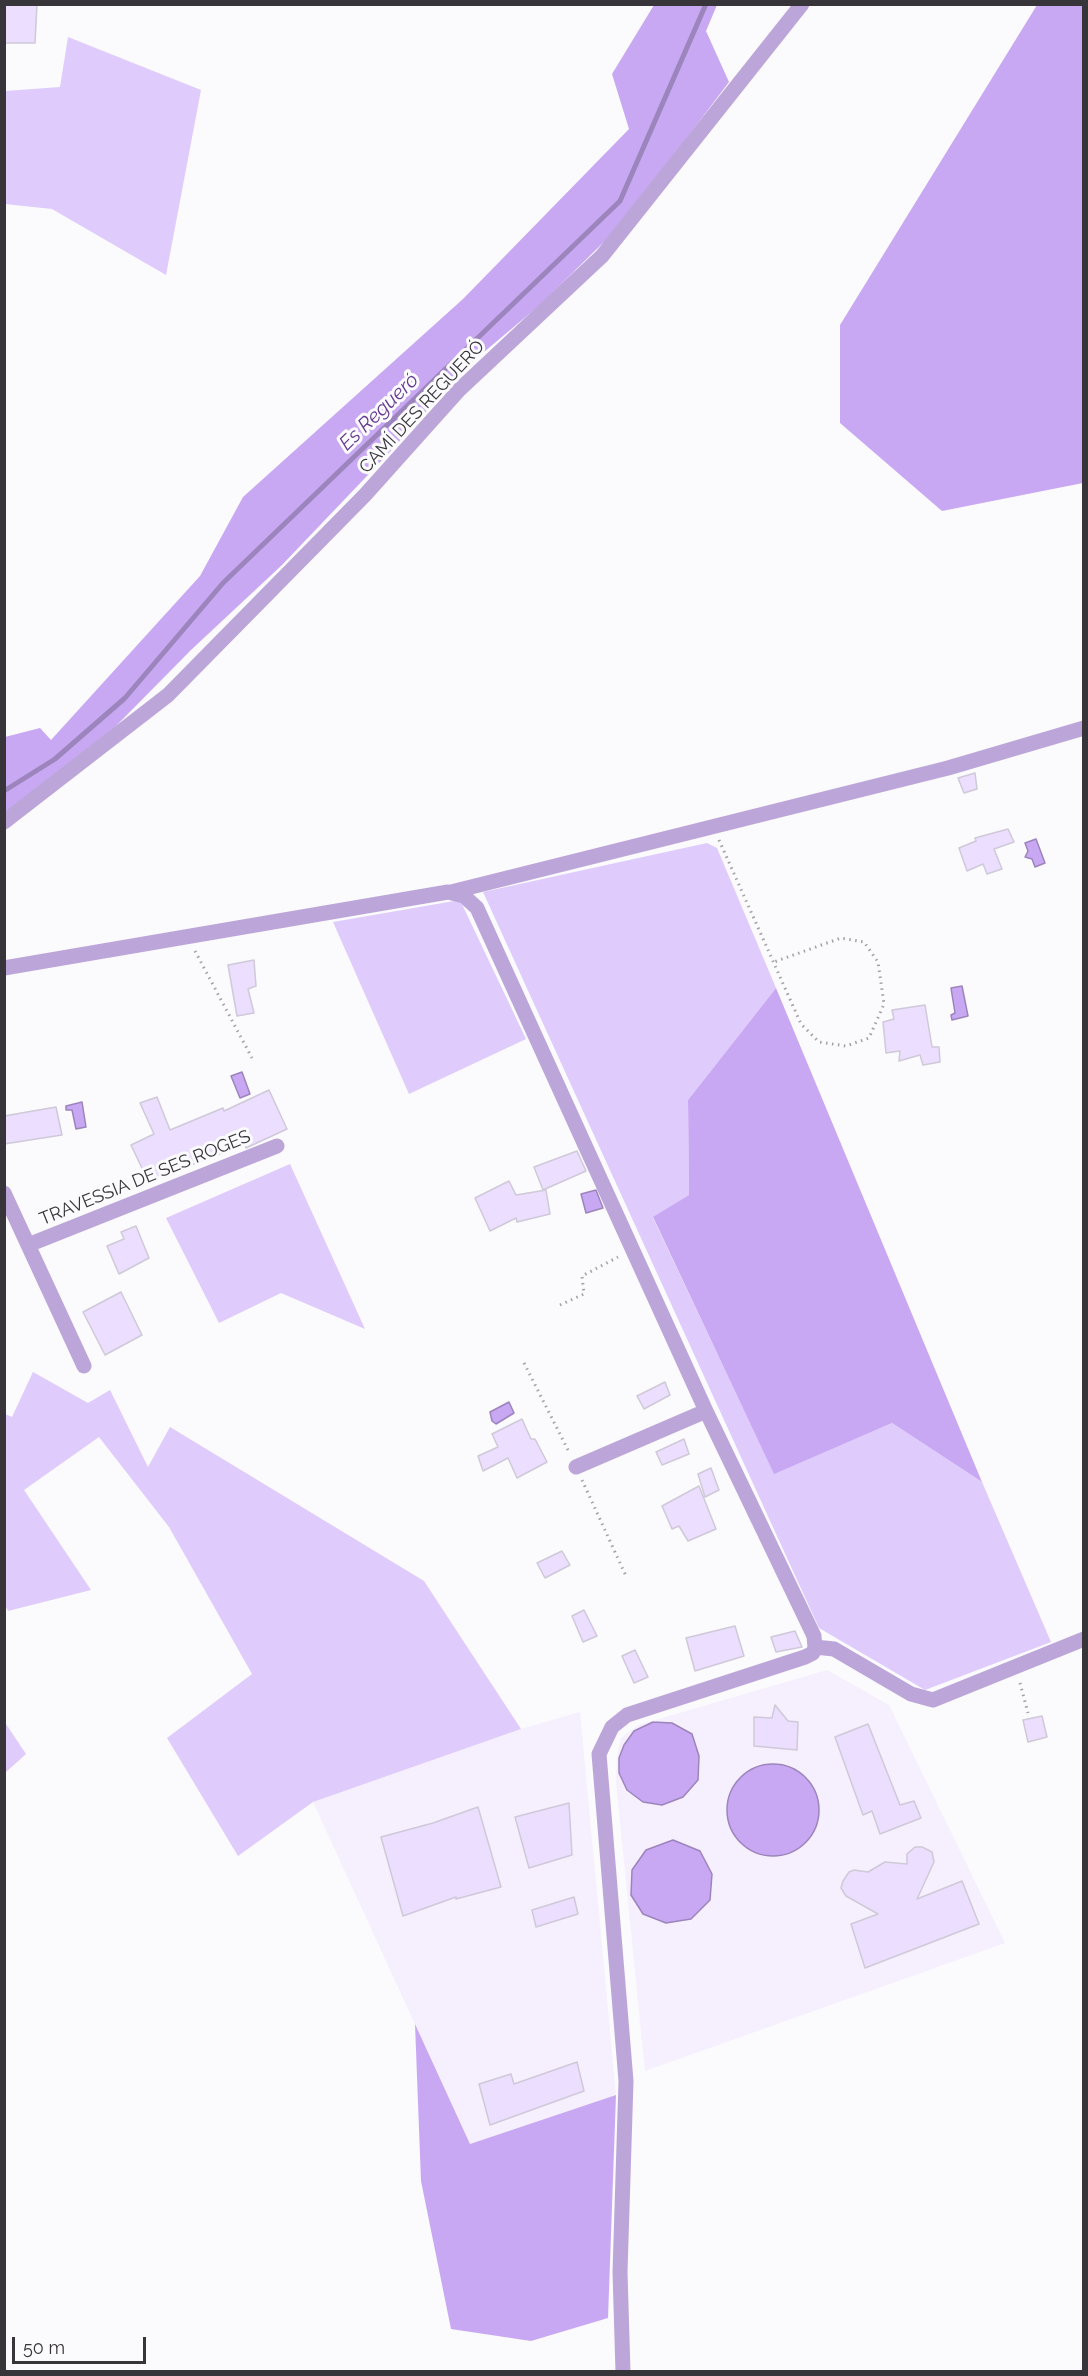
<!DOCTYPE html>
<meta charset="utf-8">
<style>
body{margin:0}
#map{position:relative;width:1088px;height:2376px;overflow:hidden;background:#fbfafd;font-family:Raleway,sans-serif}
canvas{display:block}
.frame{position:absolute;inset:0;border:6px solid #37353a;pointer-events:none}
.scale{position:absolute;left:12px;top:2337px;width:134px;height:27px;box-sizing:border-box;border:3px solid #37353a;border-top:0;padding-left:8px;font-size:18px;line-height:21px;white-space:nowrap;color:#37353a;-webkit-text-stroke:4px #fbfafd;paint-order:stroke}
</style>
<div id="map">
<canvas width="1088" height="2376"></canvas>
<div class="frame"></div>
<div class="scale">50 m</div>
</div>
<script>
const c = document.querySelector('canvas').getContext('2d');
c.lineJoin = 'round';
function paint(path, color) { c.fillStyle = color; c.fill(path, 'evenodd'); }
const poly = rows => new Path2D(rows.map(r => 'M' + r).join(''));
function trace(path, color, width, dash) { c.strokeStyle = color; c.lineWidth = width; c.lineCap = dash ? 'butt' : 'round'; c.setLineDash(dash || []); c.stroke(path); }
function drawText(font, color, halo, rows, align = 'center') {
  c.font = font + ' Raleway,sans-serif'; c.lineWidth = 6; c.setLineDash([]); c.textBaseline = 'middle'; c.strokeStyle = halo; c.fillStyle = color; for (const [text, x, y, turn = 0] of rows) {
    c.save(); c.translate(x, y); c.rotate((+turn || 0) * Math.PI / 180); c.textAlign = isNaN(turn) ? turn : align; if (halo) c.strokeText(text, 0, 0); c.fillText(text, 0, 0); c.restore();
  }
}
const built = poly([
 [827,1670,889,1705,1005,1943,645,2071,616,1782,617,1755,621,1738,638,1725],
 [580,1712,616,2095,470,2144,313,1802,521,1729]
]);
const green = poly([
 [68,37,201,90,166,275,52,209,5,204,5,91,60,87],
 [707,843,717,848,776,988,688,1100,689,1195,653,1218,774,1473,892,1423,982,1482,1051,1642,925,1690,819,1628,483,892],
 [460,900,526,1039,409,1094,333,922],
 [290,1164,365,1329,281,1293,219,1323,166,1218],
 [33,1372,88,1403,110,1390,148,1467,170,1427,424,1581,521,1729,313,1802,238,1856,167,1738,252,1674,169,1527,99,1437,24,1490,91,1590,8,1611,5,1605,5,1414,12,1417],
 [4,1721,26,1754,5,1773,4,1773]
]);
const forest = poly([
 [654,5,717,5,706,31,729,82,621,225,541,304,465,368,386,456,282,565,191,650,116,726,5,817,5,737,40,728,51,740,200,576,243,497,463,299,629,129,612,74],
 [1037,5,1083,5,1083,483,942,511,840,423,840,325],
 [776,988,982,1482,892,1423,774,1474,653,1217,689,1195,688,1100],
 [415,2024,470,2144,616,2095,608,2318,531,2341,451,2329,421,2181]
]);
const water = poly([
 [1036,839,1045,863,1035,867,1032,859,1025,857,1028,851,1025,843,1036,839],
 [962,986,968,1016,952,1020,951,1015,955,1013,951,988,962,986],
 [242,1072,250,1094,240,1098,231,1076,242,1072],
 [82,1102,86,1127,76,1129,72,1110,66,1110,66,1106,82,1102],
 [596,1190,603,1208,586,1213,581,1194,596,1190],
 [509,1402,514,1413,496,1424,492,1421,490,1412,509,1402],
 [653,1722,672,1723,692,1734,699,1756,698,1780,683,1797,662,1805,643,1802,627,1790,619,1773,619,1758,624,1745,634,1731,653,1722],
 '727 1810a46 46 0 1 1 92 0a46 46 0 1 1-92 0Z',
 [673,1840,700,1851,712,1874,710,1900,691,1919,666,1923,643,1914,631,1895,632,1870,646,1850,673,1840]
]);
const stream = poly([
 [4,791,55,759,125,698,223,583,620,201,706,4]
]);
const building = poly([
 [4,4,37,4,35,43,4,43,4,4],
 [975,773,977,789,964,793,958,778,975,773],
 [1008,829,1014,842,994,849,1002,869,987,874,983,864,967,871,959,848,976,841,975,838,1008,829],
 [254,960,256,986,248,989,254,1013,237,1016,228,965,254,960],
 [925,1005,932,1047,939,1047,940,1062,923,1065,920,1055,899,1061,900,1051,886,1053,883,1022,894,1019,892,1010,925,1005],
 [269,1090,287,1129,246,1148,245,1144,181,1169,180,1165,148,1181,131,1145,154,1134,140,1103,157,1097,170,1130,223,1108,224,1111,269,1090],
 [56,1107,62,1135,4,1144,4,1116,56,1107],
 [577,1151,586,1171,543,1190,534,1167,577,1151],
 [509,1181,516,1195,546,1190,550,1214,517,1222,516,1218,490,1231,475,1198,509,1181],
 [136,1226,149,1258,119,1274,107,1246,124,1239,121,1232,136,1226],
 [121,1292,142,1335,105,1355,83,1312,121,1292],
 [665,1382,670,1395,644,1409,637,1396,665,1382],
 [522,1419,531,1439,535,1439,547,1462,517,1478,508,1458,483,1471,478,1456,498,1447,492,1434,522,1419],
 [684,1439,689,1454,662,1465,656,1452,684,1439],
 [711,1468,719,1490,705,1497,698,1474,711,1468],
 [699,1486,716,1529,688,1541,679,1526,672,1529,662,1506,699,1486],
 [562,1551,570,1565,545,1578,537,1563,562,1551],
 [584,1610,597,1636,583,1642,572,1616,584,1610],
 [735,1626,744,1656,695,1671,686,1638,735,1626],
 [795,1631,802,1647,776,1652,771,1637,795,1631],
 [635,1650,648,1677,634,1683,622,1656,635,1650],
 [775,1705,788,1721,798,1722,797,1750,754,1746,754,1717,772,1718,775,1705],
 [1042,1716,1047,1737,1028,1742,1023,1720,1042,1716],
 [868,1724,900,1805,914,1801,921,1818,880,1834,872,1811,863,1815,835,1737,868,1724],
 [569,1803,572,1855,529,1868,515,1817,569,1803],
 [478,1807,501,1887,456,1899,456,1897,403,1916,381,1837,433,1823,478,1807],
 [915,1847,922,1847,932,1852,934,1862,917,1899,962,1881,979,1924,865,1968,851,1924,878,1914,846,1896,841,1888,843,1881,849,1872,854,1870,868,1872,885,1862,907,1864,907,1854,915,1847],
 [574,1897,578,1914,536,1927,532,1910,574,1897],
 [577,2062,584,2091,490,2125,479,2084,511,2074,514,2084,577,2062]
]);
const path = poly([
 [719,840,801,1024,819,1042,846,1046,869,1038,884,1004,878,962,864,942,841,938,774,962],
 [195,951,252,1058],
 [560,1305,584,1294,582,1276,618,1257],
 [524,1363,569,1452],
 [582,1480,626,1576],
 [1020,1683,1028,1713]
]);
const minor = poly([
 [4,822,168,695,365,495,459,390,602,256,802,4],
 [451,892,948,768,1084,728],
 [4,968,448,892,464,896,477,908,706,1411,814,1636,815,1647,813,1653,805,1657,627,1715,612,1727,599,1754,626,2081,620,2272,623,2372],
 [4,1193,84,1366],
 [28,1245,277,1146],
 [576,1467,706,1411],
 [815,1647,834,1649,911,1694,933,1700,1084,1639]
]);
const streetNames = [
 ["CAMÍ DES REGUERÓ",422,407,-47],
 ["TRAVESSIA DE SES ROGES",145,1178,-22]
];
const waterNames = [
 ["Es Regueró",379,412,-44]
];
paint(built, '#f6f0fe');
paint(green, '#dfcbfc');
paint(forest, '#c9a8f3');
paint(water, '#c8a7f3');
trace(water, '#9c85bc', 1.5);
trace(stream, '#9c85bc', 5);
paint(building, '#ebdefe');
trace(building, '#cfc9d8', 1.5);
trace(path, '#a3a1a5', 3, [1.5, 4.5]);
trace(minor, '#bca6d9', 15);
drawText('18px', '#37353a', '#fbfafd', streetNames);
drawText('italic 20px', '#643990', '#fbfafd', waterNames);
</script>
